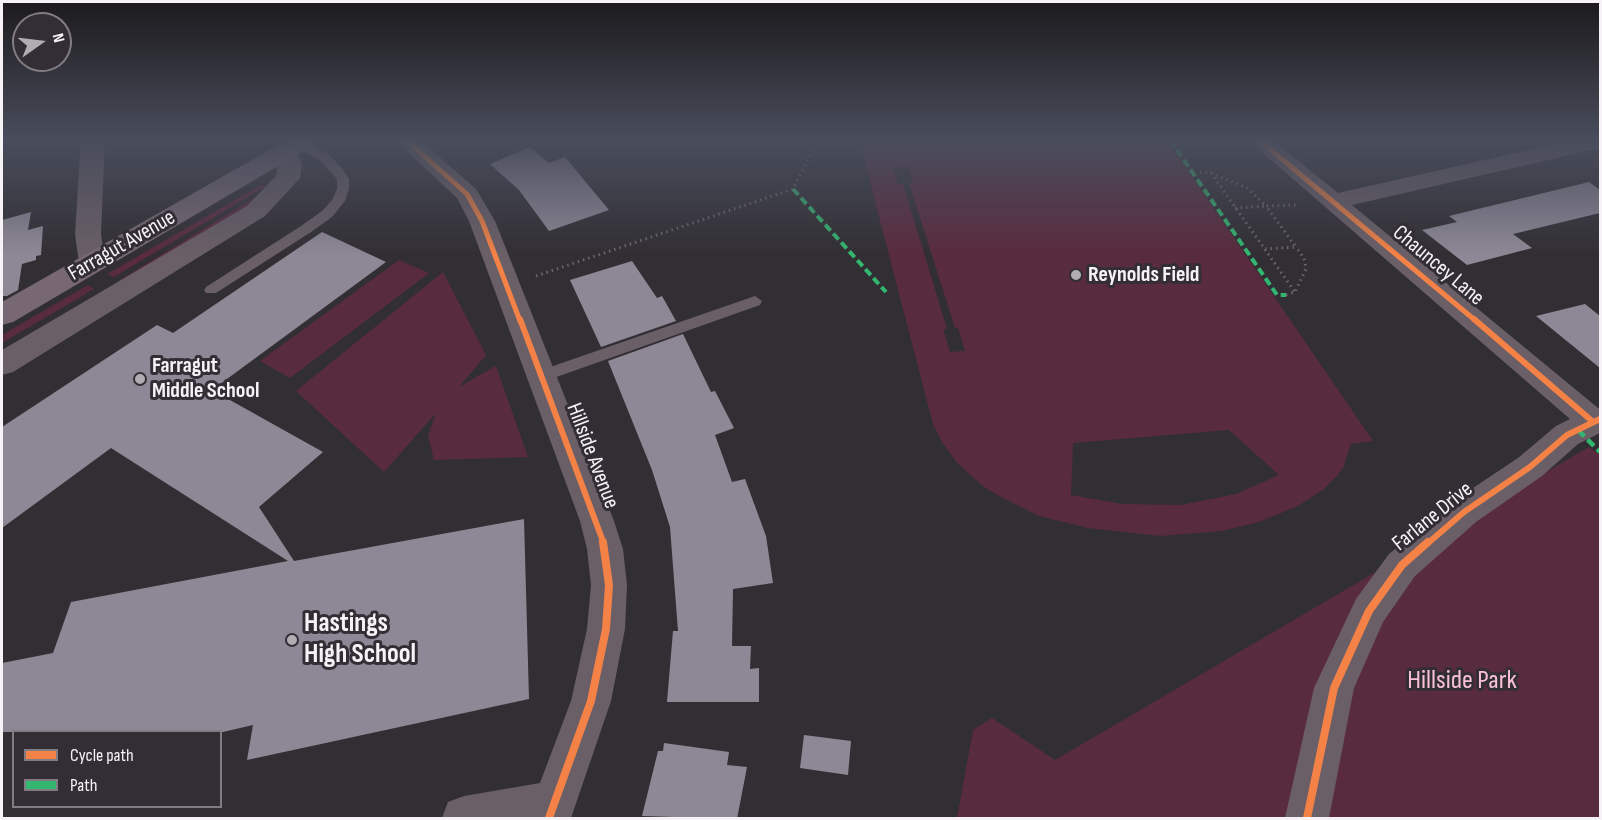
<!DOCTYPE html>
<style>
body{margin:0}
#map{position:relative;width:1602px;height:820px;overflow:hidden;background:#322f34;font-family:"Sofia Sans Condensed",sans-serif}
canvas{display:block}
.frame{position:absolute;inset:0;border:3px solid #f6f2f6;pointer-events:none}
.legend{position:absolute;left:12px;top:730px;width:210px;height:78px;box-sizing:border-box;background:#332e35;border:2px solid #817c82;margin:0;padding:8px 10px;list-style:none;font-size:18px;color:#f6f2f6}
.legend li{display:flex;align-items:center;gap:12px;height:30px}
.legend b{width:30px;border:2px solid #817c82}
.north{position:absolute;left:12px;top:12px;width:60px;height:60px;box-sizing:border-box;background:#332e35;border:2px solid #817c82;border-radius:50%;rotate:76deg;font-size:16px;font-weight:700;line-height:24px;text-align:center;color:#f6f2f6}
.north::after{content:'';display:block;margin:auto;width:21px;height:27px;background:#b1aeb2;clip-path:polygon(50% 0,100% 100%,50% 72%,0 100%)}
</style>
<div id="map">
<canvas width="1602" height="820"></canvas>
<div class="frame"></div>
<ul class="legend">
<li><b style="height:8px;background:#f48246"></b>Cycle path</li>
<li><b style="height:8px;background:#33b770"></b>Path</li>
</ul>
<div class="north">N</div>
</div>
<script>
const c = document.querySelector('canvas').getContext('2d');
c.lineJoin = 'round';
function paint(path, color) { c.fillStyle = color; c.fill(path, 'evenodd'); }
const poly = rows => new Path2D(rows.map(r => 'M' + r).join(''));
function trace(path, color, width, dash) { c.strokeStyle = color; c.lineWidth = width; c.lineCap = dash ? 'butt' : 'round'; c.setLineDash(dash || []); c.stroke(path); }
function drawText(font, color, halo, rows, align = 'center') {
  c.font = font + ' "Sofia Sans Condensed",sans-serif'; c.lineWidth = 6; c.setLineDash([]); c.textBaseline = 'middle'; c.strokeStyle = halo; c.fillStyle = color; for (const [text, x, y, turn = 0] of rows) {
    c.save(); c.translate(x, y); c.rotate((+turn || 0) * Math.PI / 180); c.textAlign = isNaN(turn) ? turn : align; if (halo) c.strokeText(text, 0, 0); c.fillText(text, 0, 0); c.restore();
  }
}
const green = poly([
 [859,140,1167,140,1373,441,1351,444,1343,468,1335,478,1324,489,1298,506,1259,522,1221,531,1160,536,1088,528,1039,516,1001,497,984,487,958,464,942,442,933,424],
 [908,166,913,183,909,183,955,328,958,328,965,351,950,352,943,329,947,329,903,184,898,184,893,167],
 [1229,430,1279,475,1236,494,1181,505,1122,504,1071,495,1073,443],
 [261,185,268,185,114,277,107,274],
 [269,189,264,197,122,283,120,280],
 [399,260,429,273,290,378,260,361],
 [443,272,486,355,459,387,496,366,528,457,434,460,428,436,436,413,384,472,296,391],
 [88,285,94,289,2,343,2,335],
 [1589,447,1600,455,1600,818,957,818,973,730,992,718,1055,760]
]);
const building = poly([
 [530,147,549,163,565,157,609,210,549,231,519,190,490,164],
 [1589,182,1600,190,1600,213,1513,234,1532,248,1467,265,1422,230,1457,222,1449,216],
 [31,212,28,230,43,226,41,255,36,256,36,260,22,264,18,290,7,296,2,296,2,220],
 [322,232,386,262,212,390,323,452,259,507,294,561,524,519,529,699,247,760,253,725,223,732,2,732,2,663,53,653,71,602,288,561,111,448,2,528,2,427,157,325,173,333],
 [632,261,657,298,662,296,676,321,601,347,570,280],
 [1585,304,1600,316,1600,368,1536,316],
 [683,334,711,392,715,391,734,428,715,435,732,482,745,479,766,536,773,583,733,589,732,646,751,646,750,669,759,668,759,702,667,702,673,631,678,631,670,527,652,470,608,361],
 [804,735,851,741,848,775,800,768],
 [664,743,729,752,727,765,747,767,737,819,642,816,658,751,663,751]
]);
const path = poly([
 [1200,172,1211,173,1295,292],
 [1211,173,1247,188,1266,206],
 [1235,208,1265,206],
 [1265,249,1296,247,1266,206,1296,205],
 [536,276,793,189,818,140],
 [1286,295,1295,292,1306,269,1304,258,1296,247]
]);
const service = poly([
 [300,140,328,154,342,168,349,179,349,189,345,201,332,217,311,232,216,293,206,293,204,290,206,287,301,226,322,211,332,200,337,189,337,179,320,160,296,147,294,144,300,140],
 [755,296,762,301,760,305,548,380,536,380,534,376,536,372,755,296]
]);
const minor = poly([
 [81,140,105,140,101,234,105,263,102,269,92,272,82,269,79,263,75,234,81,140],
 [395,140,420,140,476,189,495,221,614,521,623,549,627,585,625,629,611,701,571,818,442,818,448,802,464,796,540,783,571,701,587,629,591,585,587,549,580,521,469,221,457,198,395,140],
 [1248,140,1273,140,1338,193,1573,140,1600,140,1600,148,1352,205,1598,408,1600,407,1600,433,1578,444,1542,476,1476,522,1415,576,1383,622,1354,688,1329,818,1285,818,1314,688,1356,599,1389,554,1452,502,1518,458,1556,426,1570,419,1248,140],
 [285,145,293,147,297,152,302,165,300,178,265,216,13,372,2,375,2,350,247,206,276,176,278,165,273,152,277,147,285,145]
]);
const secondary = poly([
 [287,140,317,140,314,145,13,322,2,325,2,302,287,140]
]);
const quietFar1 = poly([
 [1170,140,1277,295,1286,295],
 [793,189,886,292]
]);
const quiet = poly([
 [1578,430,1600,452]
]);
const cyclewayFar2 = poly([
 [406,140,467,194,482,221,520,321],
 [1259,140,1476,321]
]);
const cyclewayFar1 = poly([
 [520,319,604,544],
 [1474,319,1592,421],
 [1427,544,1464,512,1530,467,1567,435,1600,419]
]);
const cycleway = poly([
 [549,818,591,701,606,629,609,585,603,542],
 [1307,818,1334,688,1369,611,1402,565,1428,542]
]);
const markers = [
 [1076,275,6,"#b1aeb2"],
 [140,379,6,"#b1aeb2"],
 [292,640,6,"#b1aeb2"]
];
const streetNames = [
 ["Farragut Avenue",122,246,-30],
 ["Chauncey Lane",1438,266,40],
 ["Hillside Avenue",592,456,69],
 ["Farlane Drive",1433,517,-39]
];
const poiNames = [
 ["Reynolds Field",1088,275],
 ["Farragut",152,366],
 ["Middle School",152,391]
];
const nearPoinames = [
 ["Hastings",304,624],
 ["High School",304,655]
];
const nearParknames = [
 ["Hillside Park",1462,681]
];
paint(green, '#592b3e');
paint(building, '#8e8896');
trace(path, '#6e656c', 3, [1.5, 4]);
paint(service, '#6a5f67');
paint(minor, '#6a5f67');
paint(secondary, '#776873');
trace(quietFar1, '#33b770', 4, [8, 4]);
trace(quiet, '#33b770', 4.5, [9, 4.5]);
trace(cyclewayFar2, '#f48246', 5);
trace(cyclewayFar1, '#f48246', 6);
trace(cycleway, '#f48246', 8);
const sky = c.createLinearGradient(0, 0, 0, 255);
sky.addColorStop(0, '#1c1a1d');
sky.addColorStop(0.55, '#494d5c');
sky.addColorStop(1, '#494d5c00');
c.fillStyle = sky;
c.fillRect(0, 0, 1602, 255);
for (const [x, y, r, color] of markers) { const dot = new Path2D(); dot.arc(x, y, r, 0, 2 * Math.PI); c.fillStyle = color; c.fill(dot); trace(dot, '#332e35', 2); }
drawText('22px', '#f6f2f6', '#332e35', streetNames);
drawText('bold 22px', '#f6f2f6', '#332e35', poiNames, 'left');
drawText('bold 27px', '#f6f2f6', '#332e35', nearPoinames, 'left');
drawText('27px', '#f9c1d4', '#332e35', nearParknames);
</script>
